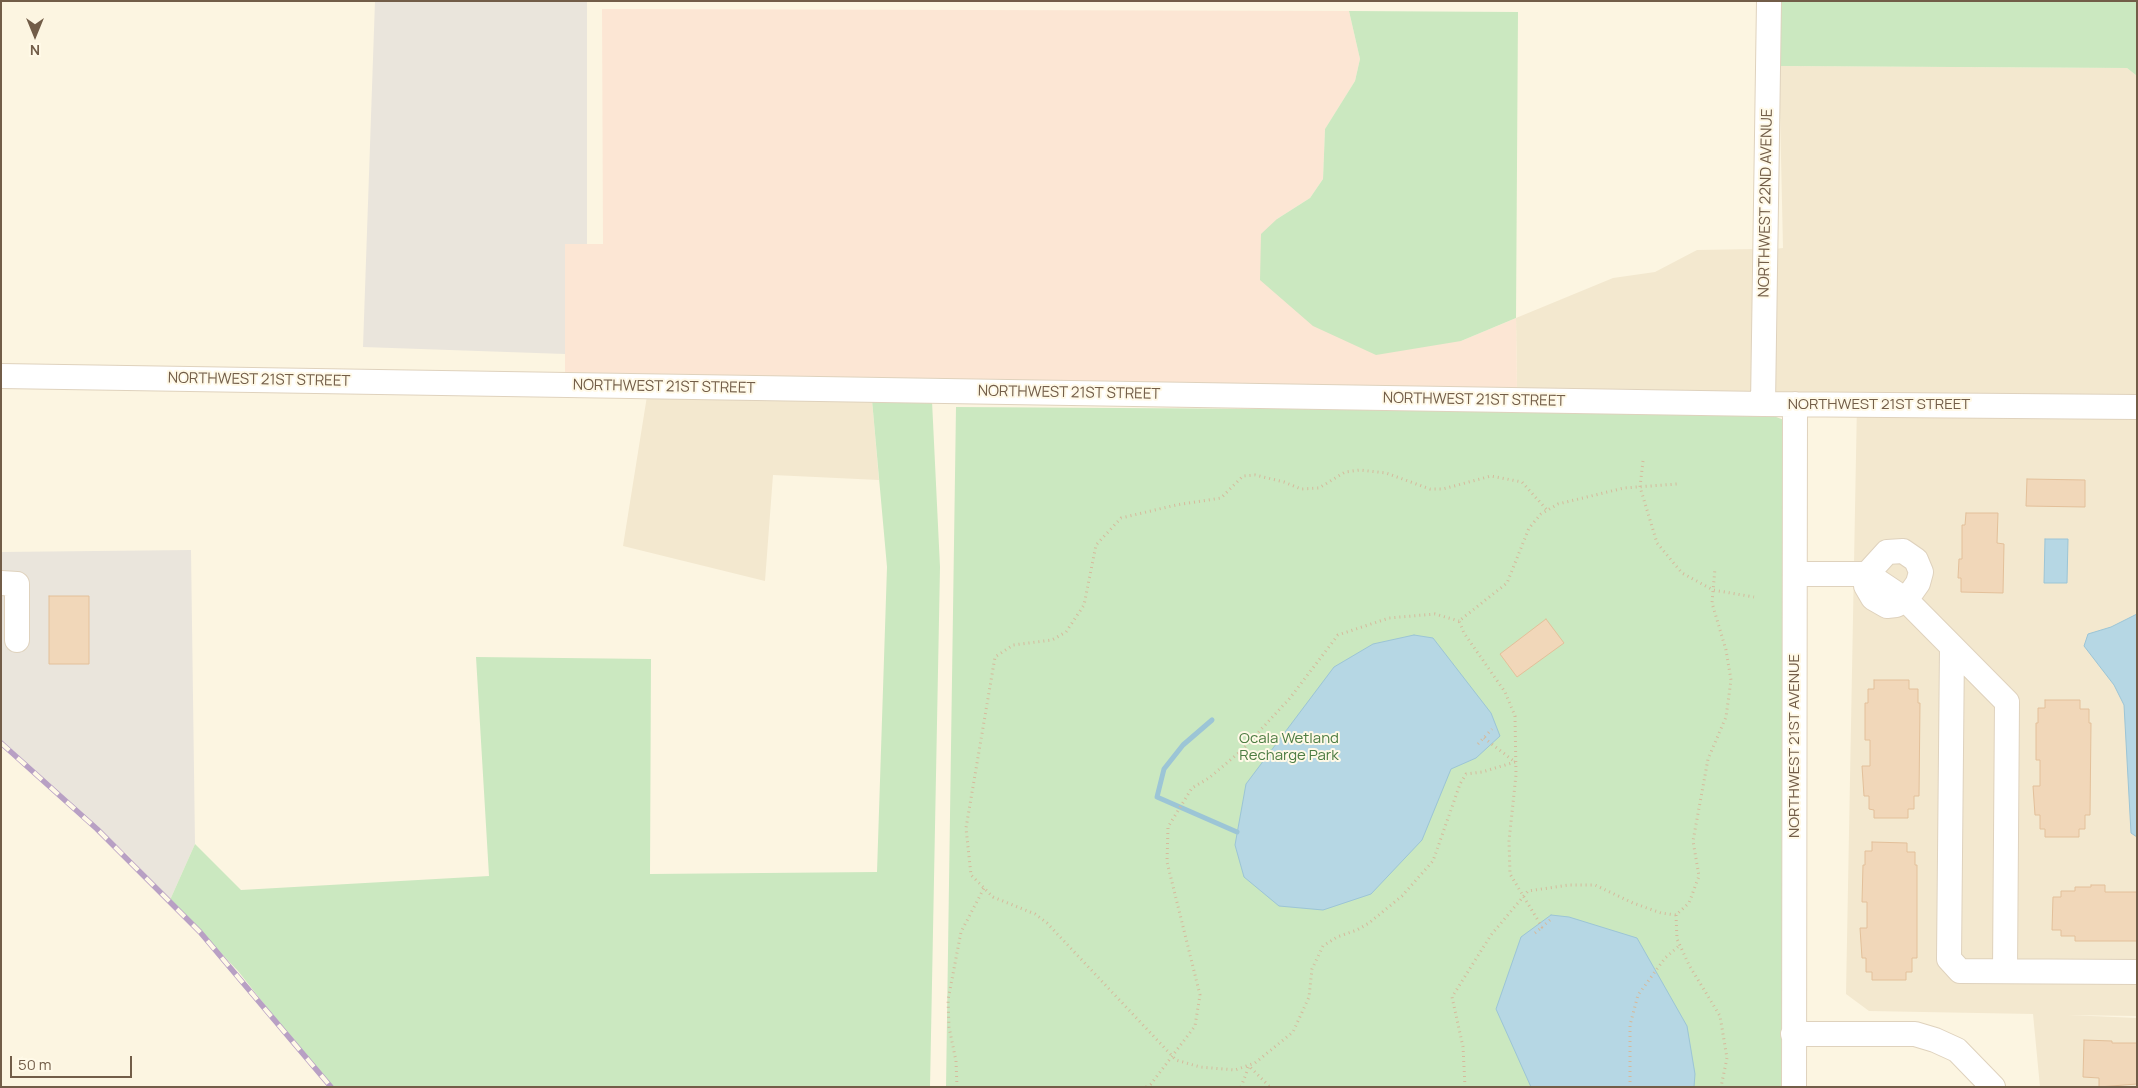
<!DOCTYPE html>
<style>
body{margin:0}
#map{position:relative;width:2138px;height:1088px;overflow:hidden;background:#fcf5e1;font-family:Manrope,sans-serif}
canvas{display:block}
.frame{position:absolute;inset:0;border:2px solid #725d48;pointer-events:none}
.north{position:absolute;left:10px;top:10px;width:50px;height:50px;-webkit-text-stroke:4px #fff9e7;paint-order:stroke;rotate:180deg;font-size:14px;font-weight:700;line-height:20px;text-align:center;color:#725d48}
.north::after{content:'';display:block;margin:auto;width:18px;height:22px;background:#725d48;clip-path:polygon(50% 0,100% 100%,50% 72%,0 100%)}
.scale{position:absolute;left:10px;top:1056px;width:122px;height:22px;box-sizing:border-box;border:2px solid #725d48;border-top:0;padding-left:6px;font-size:15px;line-height:18px;white-space:nowrap;color:#725d48;-webkit-text-stroke:4px #fff9e7;paint-order:stroke}
</style>
<div id="map">
<canvas width="2138" height="1088"></canvas>
<div class="frame"></div>
<div class="north">N</div>
<div class="scale">50 m</div>
</div>
<script>
const c = document.querySelector('canvas').getContext('2d');
c.lineJoin = 'round';
function paint(path, color) { c.fillStyle = color; c.fill(path, 'evenodd'); }
const poly = rows => new Path2D(rows.map(r => 'M' + r).join(''));
function trace(path, color, width, dash) { c.strokeStyle = color; c.lineWidth = width; c.lineCap = dash ? 'butt' : 'round'; c.setLineDash(dash || []); c.stroke(path); }
function drawText(font, color, halo, rows, align = 'center') {
  c.font = font + ' Manrope,sans-serif'; c.lineWidth = 4; c.setLineDash([]); c.textBaseline = 'middle'; c.strokeStyle = halo; c.fillStyle = color; for (const [text, x, y, turn = 0] of rows) {
    c.save(); c.translate(x, y); c.rotate((+turn || 0) * Math.PI / 180); c.textAlign = isNaN(turn) ? turn : align; if (halo) c.strokeText(text, 0, 0); c.fillText(text, 0, 0); c.restore();
  }
}
const residential = poly([
 [1779,66,2127,68,2137,76,2137,1016,2068,1015,2137,1018,2137,1087,2040,1087,2033,1014,1869,1011,1846,994,1857,402,1772,395,1774,249,1783,248],
 [1757,249,1755,394,1517,391,1516,318,1613,278,1655,272,1697,250],
 [647,396,872,400,879,480,773,475,765,581,623,546]
]);
const commercial = poly([
 [602,9,1349,11,1360,59,1355,81,1325,129,1323,179,1310,198,1277,219,1461,341,1516,318,1517,391,565,376,565,244,603,244]
]);
const industrial = poly([
 [375,1,587,1,587,244,565,244,565,354,363,347],
 [191,550,195,844,170,900,127,854,1,745,1,552]
]);
const green = poly([
 [1778,1,2137,1,2137,76,2127,68,1779,66],
 [1349,11,1518,12,1516,318,1461,341,1376,355,1313,326,1260,280,1261,234,1277,219,1310,198,1323,179,1325,129,1355,81,1360,59],
 [872,400,932,401,940,567,930,1087,330,1087,238,971,170,900,195,844,241,890,489,876,476,657,651,659,650,874,877,872,887,567],
 [956,407,1605,411,1771,415,1784,420,1784,1087,946,1087]
]);
const water = poly([
 [2045,539,2068,539,2067,583,2044,583,2045,539],
 [2137,614,2137,837,2131,833,2124,705,2114,685,2084,646,2088,634,2111,627,2137,614],
 [1414,635,1433,638,1491,713,1500,736,1476,758,1451,769,1422,840,1371,894,1323,910,1279,906,1244,877,1235,845,1246,784,1334,667,1373,644,1414,635],
 [1551,915,1569,917,1637,938,1687,1026,1695,1074,1694,1087,1531,1087,1496,1009,1521,937,1551,915]
]);
const stream = poly([
 [1212,720,1183,745,1164,769,1157,797,1237,832]
]);
const building = poly([
 [2027,479,2085,480,2085,507,2026,506,2027,479],
 [1966,513,1998,513,1997,543,2004,544,2003,593,1961,592,1961,578,1958,578,1959,559,1962,559,1962,525,1965,525,1966,513],
 [49,596,89,596,89,664,49,664,49,596],
 [1546,619,1564,643,1517,677,1500,654,1546,619],
 [1874,680,1909,680,1909,689,1918,689,1918,703,1920,703,1919,796,1914,796,1914,809,1908,809,1908,818,1874,818,1874,810,1869,809,1869,796,1864,796,1862,766,1870,766,1870,740,1865,740,1865,703,1868,703,1868,689,1874,689,1874,680],
 [2045,700,2080,700,2080,709,2089,709,2089,723,2091,723,2090,815,2085,815,2085,829,2079,829,2079,837,2045,837,2045,829,2040,829,2040,815,2035,815,2033,786,2040,786,2040,760,2036,760,2036,723,2038,723,2038,708,2045,708,2045,700],
 [1872,842,1907,843,1907,852,1915,852,1915,865,1917,865,1917,958,1912,958,1912,972,1906,972,1906,980,1872,980,1872,972,1866,972,1866,958,1862,958,1860,928,1867,928,1867,902,1862,902,1863,865,1865,865,1865,851,1872,851,1872,842],
 [2091,885,2105,885,2105,892,2137,892,2137,941,2075,941,2075,936,2061,936,2061,930,2052,930,2053,897,2061,897,2061,891,2075,891,2075,887,2091,887,2091,885],
 [2084,1040,2112,1041,2112,1043,2137,1043,2137,1084,2099,1087,2099,1078,2083,1077,2084,1040]
]);
const path = poly([
 [1643,461,1640,487,1657,543,1682,573,1713,590,1754,597],
 [1484,738,1515,762],
 [1478,744,1492,729],
 [1515,762,1482,772,1466,774,1460,784,1433,861,1402,896,1369,923,1357,930,1337,937,1323,946,1312,969,1309,997,1293,1032,1255,1063,1235,1070,1200,1067,1176,1060,1047,923,1035,914,993,897,971,875,966,828,995,657,1013,645,1052,640,1066,632,1084,605,1096,545,1121,518,1176,505,1221,498,1243,476,1255,475,1284,482,1301,489,1319,488,1345,472,1360,470,1386,473,1430,489,1443,489,1491,476,1522,482,1547,510],
 [1676,915,1677,939,1689,965,1720,1016,1727,1058,1721,1087],
 [1550,920,1542,927,1510,874,1509,841,1516,775,1515,716,1505,692,1464,633,1459,621,1507,583,1529,528,1541,514,1558,504,1624,488,1677,484],
 [1535,933,1542,927],
 [957,1087,956,1061,949,1027,948,1000,961,932,984,888],
 [1146,1087,1151,1084,1195,1026,1200,995,1167,862,1168,827,1192,788,1209,778,1242,750,1290,698,1338,635,1389,618,1435,614,1459,621],
 [1241,1087,1249,1066,1270,1087],
 [1465,1087,1463,1047,1452,997,1491,935,1528,891,1569,885,1595,885,1633,903,1661,913,1676,915,1689,903,1699,876,1693,841,1708,759,1726,717,1731,680,1726,650,1712,603,1715,568],
 [1630,1087,1630,1025,1638,995,1665,958,1680,945]
]);
const minor = poly([
 [1,376,1763,404,2137,407],
 [1763,404,1769,1],
 [1903,551,1916,560,1921,572,1918,583,1906,600,1896,605,1887,606,1873,598,1866,586,1867,574,1887,552,1903,551],
 [1795,574,1867,574,1906,600,2007,702,2005,971],
 [1,583,17,584,17,640],
 [1952,647,1949,959,1960,971,2137,972],
 [1793,1034,1915,1034,1935,1040,1957,1050,1993,1087],
 [1794,1087,1795,404]
]);
const rail = poly([
 [1,743,97,829,200,932,331,1087]
]);
const streetNames = [
 ["NORTHWEST 22ND AVENUE",1766,203,-89],
 ["NORTHWEST 21ST STREET",259,380,1],
 ["NORTHWEST 21ST STREET",664,387,1],
 ["NORTHWEST 21ST STREET",1069,393,1],
 ["NORTHWEST 21ST STREET",1474,400,1],
 ["NORTHWEST 21ST STREET",1879,405],
 ["NORTHWEST 21ST AVENUE",1795,746,-90]
];
const parkNames = [
 ["Ocala Wetland",1289,739],
 ["Recharge Park",1289,756]
];
paint(residential, '#f3e8cf');
paint(commercial, '#fce6d4');
paint(industrial, '#eae5dc');
paint(green, '#cbe8c0');
paint(water, '#b6d7e4');
trace(water, '#9cc5d6', 1);
trace(stream, '#9cc5d6', 5);
paint(building, '#f1d7b9');
trace(building, '#e3c09a', 1);
trace(minor, '#dfd2bd', 26);
trace(path, '#d5ba9c', 3, [1, 4]);
trace(minor, '#fff', 24);
trace(rail, '#b8a0c4', 5.5);
trace(rail, '#fff9e7', 4, [11]);
drawText('15px', '#725d48', '#fff9e7', streetNames);
drawText('15px', '#4d7d43', '#fff9e7', parkNames);
</script>
